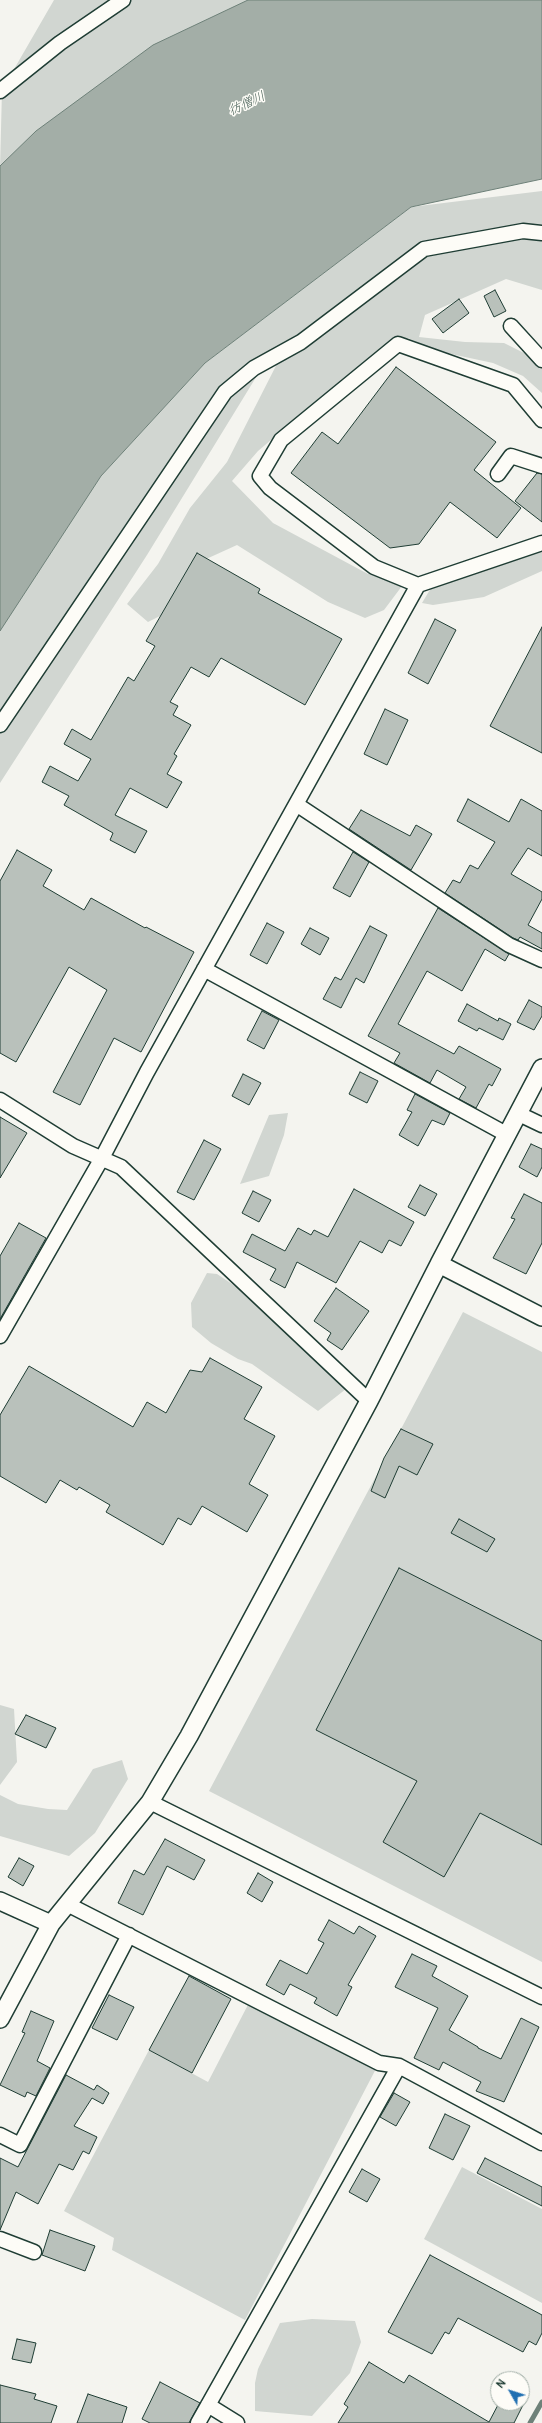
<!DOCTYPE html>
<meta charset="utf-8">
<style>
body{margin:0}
#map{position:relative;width:542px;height:2423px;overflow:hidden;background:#f4f4ef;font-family:Pangolin,sans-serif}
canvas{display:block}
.north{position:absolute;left:490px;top:2371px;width:40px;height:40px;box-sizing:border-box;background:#fdfcf7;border:1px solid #a4b0a9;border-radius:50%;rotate:309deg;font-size:11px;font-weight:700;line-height:16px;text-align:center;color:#1f3d34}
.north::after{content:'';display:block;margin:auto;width:14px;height:18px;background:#1f6fb2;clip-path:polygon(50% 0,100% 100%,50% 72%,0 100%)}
</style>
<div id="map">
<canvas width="542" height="2423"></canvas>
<div class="north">N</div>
</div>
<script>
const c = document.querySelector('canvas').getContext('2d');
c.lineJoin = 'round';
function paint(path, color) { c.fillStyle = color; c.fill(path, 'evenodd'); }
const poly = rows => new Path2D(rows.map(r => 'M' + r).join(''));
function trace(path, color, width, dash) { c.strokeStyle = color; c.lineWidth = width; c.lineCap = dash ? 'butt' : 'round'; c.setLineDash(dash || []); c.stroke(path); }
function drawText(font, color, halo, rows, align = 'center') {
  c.font = font + ' Pangolin,"Klee One",sans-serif'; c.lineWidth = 3; c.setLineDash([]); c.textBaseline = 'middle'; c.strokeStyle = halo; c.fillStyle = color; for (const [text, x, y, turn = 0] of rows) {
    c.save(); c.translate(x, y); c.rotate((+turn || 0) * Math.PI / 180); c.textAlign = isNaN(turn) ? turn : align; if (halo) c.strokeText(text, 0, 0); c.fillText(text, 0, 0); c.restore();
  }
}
const green = poly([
 [54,0,260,0,0,169,2,90],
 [542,191,542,290,506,279,425,315,419,337,465,342,504,343,542,362,542,393,523,376,493,363,437,351,408,338,317,401,258,451,232,481,273,523,368,574,408,578,384,610,365,618,328,602,237,545,204,560,178,607,148,622,127,604,158,564,190,508,227,462,283,352,424,249,266,361,147,555,0,783,0,621,101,476,205,363,411,207],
 [542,552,542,571,484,597,433,605,422,603,431,588],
 [288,1113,284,1135,269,1176,240,1184,269,1115],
 [207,1273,217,1274,256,1300,351,1385,318,1411,252,1364,238,1359,211,1343,192,1327,191,1303],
 [463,1312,542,1352,542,1962,209,1791],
 [0,1705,14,1709,17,1762,0,1785],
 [122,1760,128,1779,95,1833,69,1856,0,1836,0,1795,18,1804,48,1809,67,1810,93,1769],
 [252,1997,379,2063,245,2320,112,2250,114,2238,64,2211,149,2050,208,2082],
 [462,2167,542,2209,542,2303,424,2239],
 [312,2319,355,2321,361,2342,350,2373,312,2416,255,2411,255,2383,258,2369,280,2323]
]);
const water = poly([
 [248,0,542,0,542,179,411,207,205,363,101,476,0,631,0,166,36,131,153,45,248,0]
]);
const stream = poly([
 [530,2423,542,2402]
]);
const building = poly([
 [495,290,506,311,494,317,484,296,495,290],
 [459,299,469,313,443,333,432,319,459,299],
 [396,367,496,442,474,470,521,508,497,538,450,502,419,544,390,548,291,473,322,432,338,444,396,367],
 [537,473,542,474,542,522,515,501,537,473],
 [197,553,260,589,258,593,342,639,305,705,221,658,209,677,191,667,170,702,178,706,173,715,191,725,174,754,177,756,167,774,182,782,167,808,130,788,115,815,147,831,135,853,110,840,113,833,64,805,69,796,42,782,50,766,78,781,91,759,64,744,72,729,91,740,128,677,134,681,155,646,146,641,197,553],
 [435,619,456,630,428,684,408,673,435,619],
 [542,627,542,753,490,726,542,627],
 [385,709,408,720,387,765,364,754,385,709],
 [468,799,509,822,521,799,542,811,542,856,528,848,511,874,542,892,542,899,528,925,542,933,542,949,520,937,518,940,513,938,445,893,453,880,460,883,470,865,478,869,495,842,457,821,468,799],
 [361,810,410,836,416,825,432,834,411,870,349,829,361,810],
 [17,850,52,870,43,886,84,910,91,898,145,928,146,927,194,952,141,1052,114,1038,80,1105,53,1092,107,990,69,967,16,1062,0,1053,0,881,17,850],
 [353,852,369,862,350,897,333,888,353,852],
 [438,908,509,954,505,961,485,949,462,991,427,971,398,1024,454,1054,459,1046,501,1069,492,1086,489,1084,476,1108,459,1099,466,1087,437,1070,430,1083,394,1063,400,1053,368,1036,438,908],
 [267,923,284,932,267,964,250,955,267,923],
 [370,926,387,935,364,983,356,978,341,1008,323,999,335,977,341,980,370,926],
 [310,928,329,938,320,955,301,944,310,928],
 [529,1000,542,1007,542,1016,534,1030,517,1022,529,1000],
 [467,1004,498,1021,499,1018,511,1024,503,1040,479,1028,477,1031,458,1021,467,1004],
 [262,1011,279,1020,264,1049,247,1040,262,1011],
 [360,1072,378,1081,367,1103,349,1094,360,1072],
 [243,1074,261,1083,249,1105,232,1096,243,1074],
 [415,1094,450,1113,444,1125,432,1120,418,1146,399,1135,412,1112,407,1110,415,1094],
 [0,1117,27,1133,0,1178,0,1117],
 [204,1140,221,1149,194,1200,177,1192,204,1140],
 [531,1144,542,1149,542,1167,537,1177,519,1167,531,1144],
 [420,1185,437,1194,425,1216,408,1207,420,1185],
 [354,1189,414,1222,401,1246,389,1240,382,1253,360,1241,336,1283,297,1262,285,1288,270,1280,276,1269,243,1252,252,1234,285,1251,298,1228,311,1235,314,1230,328,1237,354,1189],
 [253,1191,271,1200,259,1222,242,1213,253,1191],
 [524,1194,542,1203,542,1243,526,1274,493,1258,515,1219,511,1218,524,1194],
 [19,1223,46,1238,0,1319,0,1256,19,1223],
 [336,1288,369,1311,342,1350,327,1340,331,1333,314,1321,336,1288],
 [210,1358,262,1387,244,1419,275,1436,249,1484,268,1495,247,1532,202,1506,191,1525,178,1518,163,1545,106,1512,110,1505,79,1487,77,1490,60,1480,46,1503,0,1476,0,1415,29,1366,133,1427,147,1402,166,1413,190,1370,202,1372,210,1358],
 [401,1429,433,1444,417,1475,399,1466,385,1498,371,1491,384,1458,401,1429],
 [459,1519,495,1539,487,1552,451,1533,459,1519],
 [399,1568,542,1641,542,1845,480,1813,444,1877,383,1842,417,1781,316,1730,399,1568],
 [26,1715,56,1728,46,1748,15,1734,26,1715],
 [165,1839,205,1860,194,1880,167,1866,143,1915,118,1903,134,1870,144,1875,165,1839],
 [19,1858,34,1866,23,1886,8,1877,19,1858],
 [258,1873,273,1882,262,1902,247,1893,258,1873],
 [329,1920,354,1934,359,1926,376,1936,348,1985,352,1987,337,2016,314,2003,317,1998,290,1984,284,1995,266,1985,280,1960,307,1974,324,1943,318,1940,329,1920],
 [412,1954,437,1966,432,1976,468,1996,449,2030,478,2047,478,2048,501,2059,521,2018,539,2027,504,2102,476,2091,481,2082,443,2062,439,2070,414,2058,438,2008,395,1987,412,1954],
 [189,1976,231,1999,192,2073,149,2050,189,1976],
 [109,1995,134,2007,117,2040,92,2028,109,1995],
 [31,2011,54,2021,37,2061,50,2068,36,2096,27,2092,25,2097,0,2085,25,2033,22,2032,31,2011],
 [66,2075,94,2090,97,2085,109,2093,103,2104,92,2098,74,2126,97,2137,89,2154,83,2151,73,2170,59,2164,38,2204,16,2192,0,2230,0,2158,18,2167,66,2075],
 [394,2093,410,2102,396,2126,380,2117,394,2093],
 [445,2114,470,2126,453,2160,429,2148,445,2114],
 [485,2158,542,2187,542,2206,477,2173,485,2158],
 [362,2169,380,2179,367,2202,349,2192,362,2169],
 [50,2230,95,2246,85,2271,42,2255,50,2230],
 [430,2255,542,2315,542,2333,536,2345,529,2341,523,2352,458,2318,449,2334,445,2332,432,2354,388,2332,430,2255],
 [17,2339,36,2343,31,2363,12,2359,17,2339],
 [369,2362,404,2383,409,2375,489,2422,499,2403,524,2403,514,2423,338,2423,348,2407,344,2404,369,2362],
 [160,2382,200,2403,189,2423,150,2423,142,2419,160,2382],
 [0,2385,36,2394,34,2399,57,2406,51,2423,0,2423,0,2385],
 [88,2394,127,2407,122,2423,77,2423,88,2394]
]);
const minor = poly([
 [0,91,60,43,123,0],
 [511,326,542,360],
 [542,420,513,385,398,344,281,440,260,476,270,488,374,567,418,585,542,543],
 [498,474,511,456,542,466],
 [0,725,225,392,254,368,301,342,424,249,523,231,542,233],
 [296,804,509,945,542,960],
 [204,969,506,1134],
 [0,1100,73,1146,121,1167,369,1401],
 [519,1114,542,1125],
 [0,1336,102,1158,147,1072,418,585],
 [150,1802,542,1997],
 [67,1904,379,2063,399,2066,542,2143],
 [0,2135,20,2145,129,1935],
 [0,2239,34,2252],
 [208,2405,237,2423],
 [198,2423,399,2066]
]);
const tertiary = poly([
 [439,1264,542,1068],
 [0,1901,51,1924],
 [0,2019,51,1924,150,1802,189,1736,369,1401,439,1264,542,1317]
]);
const waterNames = [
 ["彷僧川",247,104,-25]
];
paint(green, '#d1d6d1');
paint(water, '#a3aea7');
trace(water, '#6e8179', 1);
trace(stream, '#6e8179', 5);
paint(building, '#b9c1bb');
trace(building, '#1f3d34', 1);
trace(minor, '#1f3d34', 17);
trace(tertiary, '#1f3d34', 20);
trace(minor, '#fdfcf7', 14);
trace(tertiary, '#fdfcf7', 17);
drawText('italic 13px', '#475f56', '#fdfcf7', waterNames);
</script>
